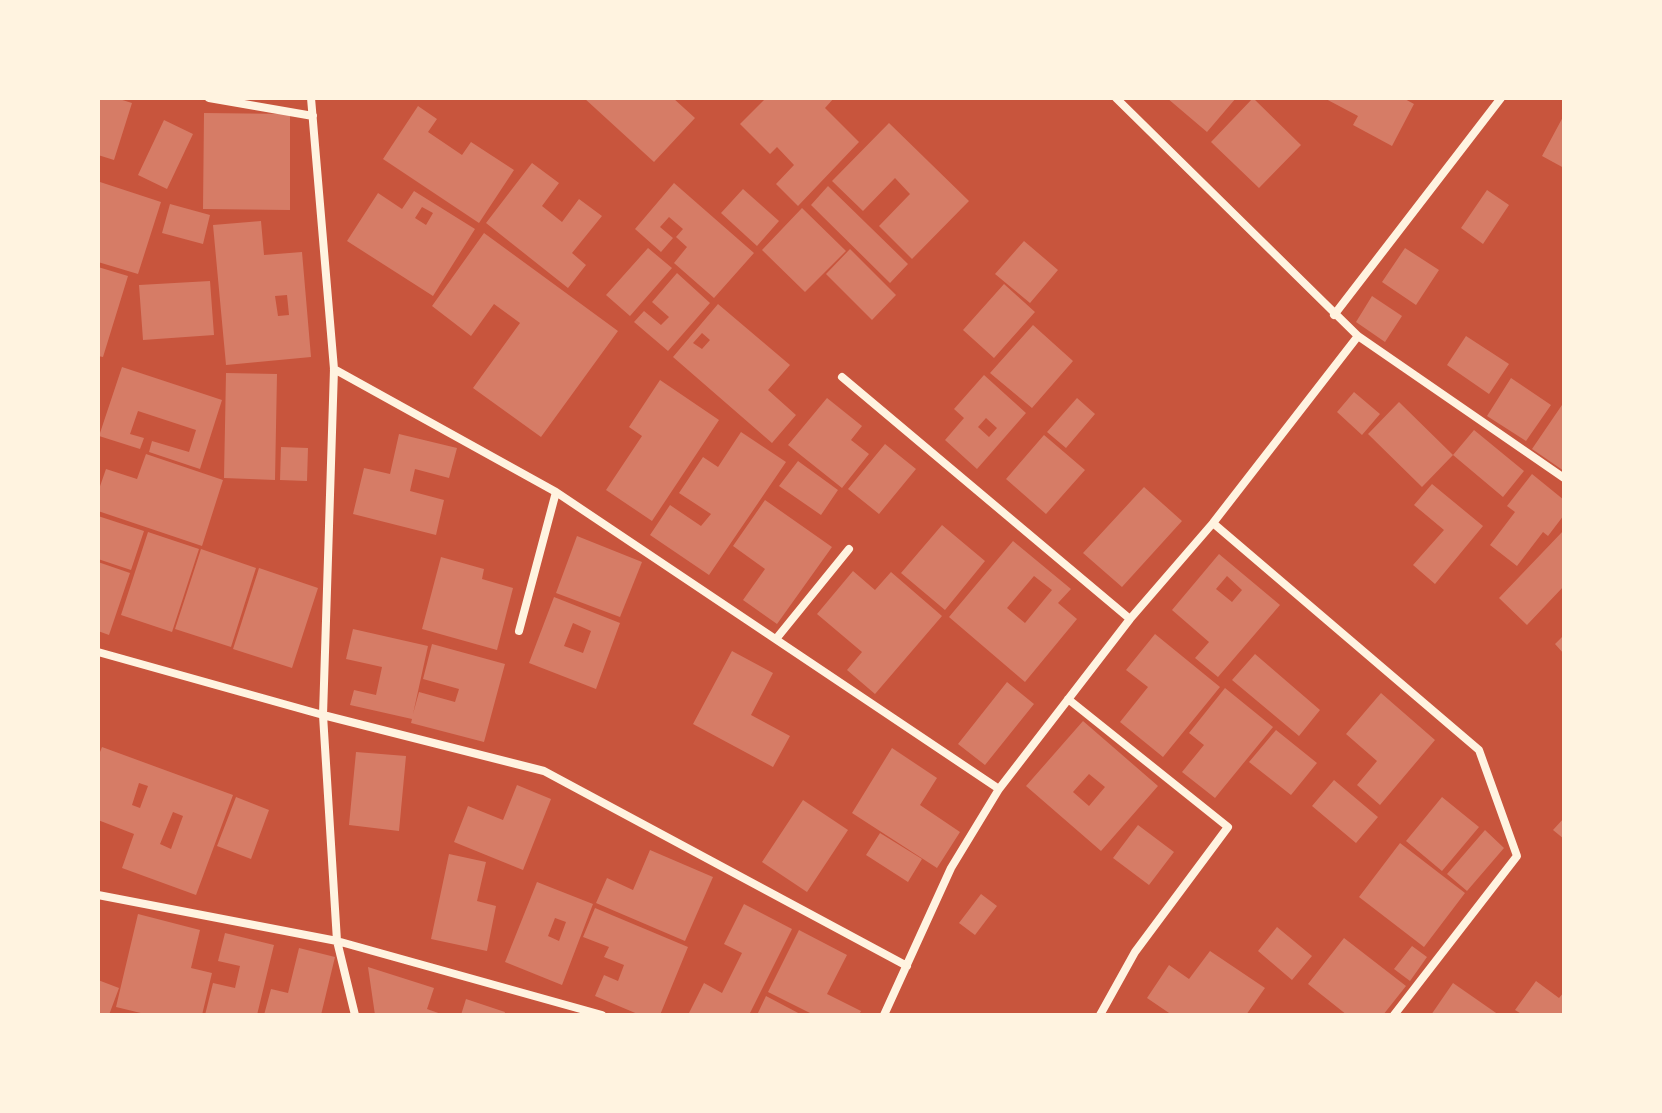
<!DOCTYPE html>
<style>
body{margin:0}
#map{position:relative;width:1662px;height:1113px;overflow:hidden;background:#c8553d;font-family:Barlow,sans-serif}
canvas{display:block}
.frame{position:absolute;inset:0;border:100px solid #fff3e0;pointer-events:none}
</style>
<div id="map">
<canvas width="1662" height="1113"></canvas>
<div class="frame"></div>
</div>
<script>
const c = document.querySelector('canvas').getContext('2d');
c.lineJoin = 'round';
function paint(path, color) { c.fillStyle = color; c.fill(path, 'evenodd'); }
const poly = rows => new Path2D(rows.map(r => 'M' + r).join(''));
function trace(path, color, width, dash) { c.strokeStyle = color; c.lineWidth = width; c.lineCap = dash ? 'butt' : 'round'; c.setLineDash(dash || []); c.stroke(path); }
const building = poly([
 [98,98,116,98,132,103,114,160,98,155],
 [584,98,673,98,695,118,654,162],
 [766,98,834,98,825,108,859,142,798,206,776,184,794,165,777,147,770,154,740,124],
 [1167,98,1236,98,1207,132],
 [1253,98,1301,145,1259,188,1211,142],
 [1324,98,1403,98,1414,104,1392,146,1353,125,1358,116],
 [418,106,437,119,428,132,462,155,471,142,514,170,479,223,383,159],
 [204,113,290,114,290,210,203,209],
 [1564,115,1564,168,1542,156],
 [164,120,193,134,167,189,138,175],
 [889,123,969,201,912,259,879,226,910,194,895,178,863,211,832,181],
 [532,163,559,183,542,206,562,222,579,199,602,216,572,253,586,265,568,288,486,223],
 [100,182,161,202,138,274,98,262],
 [674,183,754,253,714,298,674,263,687,247,676,237,683,229,669,217,660,227,673,238,661,252,635,229],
 [828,186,908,264,890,283,811,205],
 [743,189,779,221,757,246,721,213],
 [1487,190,1509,205,1483,244,1461,228],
 [414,191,475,229,433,296,347,241,378,193,402,209],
 [422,207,433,213,426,225,415,218],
 [170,204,210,215,203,244,162,233],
 [802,208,846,251,805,292,762,250],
 [261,221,264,255,302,252,311,357,226,365,213,225],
 [287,295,289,315,278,316,275,296],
 [484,233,618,331,541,437,473,388,520,323,494,304,471,336,432,306],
 [1024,241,1058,270,1030,303,995,274],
 [648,248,672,268,630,316,606,295],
 [1405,248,1439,270,1416,305,1382,282],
 [850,249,896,295,872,320,826,274],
 [98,267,128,276,103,357,98,356],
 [677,273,710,303,668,351,634,322,644,311,661,325,669,317,652,302],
 [210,281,214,335,143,340,139,285],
 [1004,284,1035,312,994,358,963,330],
 [1372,296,1402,316,1385,342,1356,322],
 [718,304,790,365,768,390,796,415,772,443,673,357],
 [702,333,710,340,702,349,693,343],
 [1033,325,1073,361,1032,408,990,373],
 [1466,336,1509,364,1489,394,1447,365],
 [122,367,222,400,200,469,149,452,152,441,189,452,196,430,138,411,130,434,144,438,140,449,99,436],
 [226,373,277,374,275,480,224,478],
 [984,375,1026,413,977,469,945,440,964,418,954,409],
 [986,418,997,428,989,437,978,427],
 [1511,378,1551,405,1526,441,1487,416],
 [660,380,719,420,652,521,606,490,642,436,629,427],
 [1354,392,1380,414,1362,435,1337,412],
 [827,398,862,426,851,440,869,454,842,488,788,445],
 [1077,398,1095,414,1066,448,1047,432],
 [1399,402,1453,455,1474,430,1524,471,1503,497,1453,455,1422,487,1368,434],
 [1564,402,1564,471,1532,449],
 [741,432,786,462,709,575,650,535,670,505,701,526,711,514,679,493,703,457,718,467],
 [399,434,457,448,449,478,415,469,410,491,444,500,436,535,353,514,364,468,390,474],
 [1044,435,1085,470,1046,514,1006,479],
 [885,444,916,469,879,514,848,489],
 [281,447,308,448,307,481,280,480],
 [146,454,223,480,202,546,98,511,98,492,106,469,137,479],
 [798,461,838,490,821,515,779,486],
 [1532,474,1564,500,1564,515,1548,536,1543,532,1517,566,1490,545,1515,512,1507,506],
 [1432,484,1483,526,1435,584,1413,565,1444,530,1414,505],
 [1144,487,1182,521,1122,587,1083,553],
 [765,500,832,547,777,624,743,600,765,569,733,546],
 [98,516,144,531,131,570,98,559],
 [942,525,985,561,945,610,901,573],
 [1564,530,1564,586,1527,625,1499,598],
 [148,532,199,549,172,632,121,615],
 [577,536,642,562,620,617,556,593],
 [1013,541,1071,589,1058,603,1077,619,1025,682,949,617],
 [1034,576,1052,590,1025,623,1007,608],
 [201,549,256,568,231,647,175,629],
 [1219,554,1280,605,1218,677,1195,658,1209,642,1172,610],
 [1227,576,1242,590,1232,602,1216,589],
 [441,557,484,569,482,579,513,588,497,650,422,629],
 [98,562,130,573,109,635,98,631],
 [259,568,318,588,292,668,233,649],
 [853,571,875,590,891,572,942,616,875,694,847,670,862,652,817,614],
 [554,597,620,623,596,689,529,663],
 [573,623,591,631,583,653,564,646],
 [353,629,428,646,413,714,419,692,455,702,459,689,423,679,432,644,505,664,484,742,411,723,412,719,350,705,354,690,376,695,382,667,346,659],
 [1155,634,1220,687,1163,757,1120,722,1148,687,1126,670],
 [1564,635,1564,654,1555,644],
 [732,651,773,673,751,715,790,736,773,767,693,724],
 [1255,654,1320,710,1299,736,1232,680],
 [1007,682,1034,704,985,765,958,744],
 [1225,688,1273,727,1215,798,1182,772,1204,745,1189,733],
 [1381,693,1435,740,1380,805,1357,785,1377,761,1346,734],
 [1083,721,1158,786,1101,851,1026,786],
 [1089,774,1105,787,1089,806,1073,792],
 [1276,730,1317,763,1291,795,1249,762],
 [102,747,233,795,196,895,122,868,134,834,98,820,98,757],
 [139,783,148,786,140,808,132,805],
 [173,812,183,816,171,849,160,844],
 [892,748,937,778,920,805,960,832,937,868,852,813],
 [356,752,406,756,399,831,349,825],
 [1334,780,1378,817,1356,843,1312,806],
 [517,785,551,799,523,870,454,842,468,806,503,820],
 [236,797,269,810,251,859,217,846],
 [1442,797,1479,827,1442,871,1406,841],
 [803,800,848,830,807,892,762,862],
 [1564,818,1564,839,1553,830],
 [1138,825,1174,852,1149,885,1113,858],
 [1485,830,1504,848,1467,891,1447,874],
 [880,833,922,859,908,882,866,855],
 [1400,843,1465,893,1424,947,1359,897],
 [650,850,713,877,685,941,596,903,607,878,633,890],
 [449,854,486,862,477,901,496,906,487,951,431,939],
 [537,882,593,904,562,985,505,962],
 [555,918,566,922,559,941,548,936],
 [981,894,997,906,975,935,959,923],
 [744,904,792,929,749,1015,688,1015,704,983,722,993,742,953,724,944],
 [595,908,688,947,660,1015,640,1015,595,996,604,975,618,981,624,965,604,957,609,947,583,937],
 [138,914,200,930,191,968,212,973,202,1015,149,1015,116,1007],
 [1277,927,1312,956,1292,980,1258,951],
 [799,930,847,955,827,994,861,1011,859,1015,814,1015,768,992],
 [225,933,274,945,257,1015,205,1015,213,983,235,988,240,966,218,961],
 [1344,938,1406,986,1383,1015,1347,1015,1308,984],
 [1412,946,1427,957,1410,981,1394,969],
 [299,948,335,957,321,1015,264,1015,271,989,288,993],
 [1210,951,1265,988,1246,1015,1172,1015,1147,998,1169,965,1189,979],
 [368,967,434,988,427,1009,444,1015,375,1015],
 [98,980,119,988,109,1015,98,1015],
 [1536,981,1559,998,1564,992,1564,1015,1523,1015,1515,1010],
 [1453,983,1499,1015,1431,1015],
 [766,996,802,1015,757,1015],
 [466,999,505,1012,504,1015,461,1015]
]);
const minor = poly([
 [209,98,313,116],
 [311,98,334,369,323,715,337,941,355,1015],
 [1116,98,1358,336,1564,478],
 [1334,315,1501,98],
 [334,369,556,492,999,789],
 [842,377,1130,619],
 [1213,523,1479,750,1517,856,1394,1015],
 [519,631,556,492],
 [776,639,849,549],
 [98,652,323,715,544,771,907,966],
 [1068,699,1228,827,1135,952,1100,1015],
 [98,895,337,941,602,1015],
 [884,1015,951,868,999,789,1130,619,1213,523,1358,336]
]);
paint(building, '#d67c66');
trace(minor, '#fff3e0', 8);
</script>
